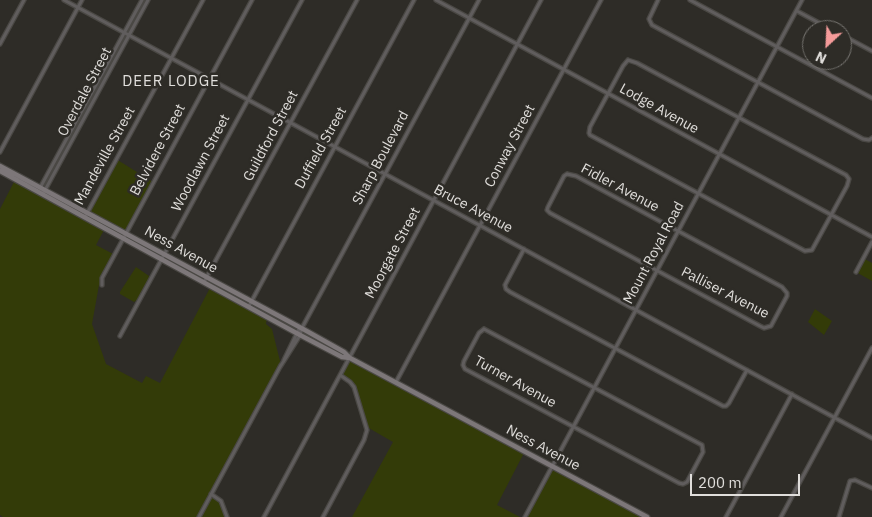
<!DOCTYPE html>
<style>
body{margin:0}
#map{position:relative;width:872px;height:517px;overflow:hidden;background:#2e2c27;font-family:"IBM Plex Sans",sans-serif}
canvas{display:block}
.north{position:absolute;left:802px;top:20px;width:50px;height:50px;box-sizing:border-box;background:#2e2c27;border:1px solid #75736f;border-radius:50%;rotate:205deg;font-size:14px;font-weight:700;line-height:20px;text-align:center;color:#e0dedb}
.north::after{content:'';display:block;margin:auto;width:18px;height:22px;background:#f59b9a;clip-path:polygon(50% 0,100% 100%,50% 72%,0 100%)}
.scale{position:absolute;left:690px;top:474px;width:110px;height:22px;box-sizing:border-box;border:2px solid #e0dedb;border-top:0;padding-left:6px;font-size:15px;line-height:18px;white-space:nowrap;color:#e0dedb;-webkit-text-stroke:4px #2e2c27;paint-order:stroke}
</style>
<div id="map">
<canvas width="872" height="517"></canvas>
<div class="north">N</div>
<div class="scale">200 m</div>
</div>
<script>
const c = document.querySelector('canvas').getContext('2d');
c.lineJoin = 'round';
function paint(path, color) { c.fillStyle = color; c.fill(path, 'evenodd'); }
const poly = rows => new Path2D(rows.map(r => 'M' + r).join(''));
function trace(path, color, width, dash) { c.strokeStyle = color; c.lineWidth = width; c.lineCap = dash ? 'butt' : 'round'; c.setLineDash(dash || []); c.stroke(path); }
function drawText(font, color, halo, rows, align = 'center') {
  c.font = font + ' "IBM Plex Sans",sans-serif'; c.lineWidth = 5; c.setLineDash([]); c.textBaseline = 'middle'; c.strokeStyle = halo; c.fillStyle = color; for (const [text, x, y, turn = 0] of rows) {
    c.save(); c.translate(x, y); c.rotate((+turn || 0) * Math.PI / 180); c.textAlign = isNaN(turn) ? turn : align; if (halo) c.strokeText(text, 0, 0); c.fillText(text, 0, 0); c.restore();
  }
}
const green = poly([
 [116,159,153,182,126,233,87,212],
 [15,180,105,228,96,245,115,255,102,278,102,285,99,285,92,324,106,364,142,383,146,376,160,383,211,286,267,317,266,324,272,329,281,365,212,494,218,498,227,517,3,517,0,515,0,209],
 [863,258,872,263,872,281,856,272],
 [136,267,149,276,148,281,137,300,134,302,120,294,120,292],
 [815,309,832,321,824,335,808,322],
 [350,358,525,451,497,505,520,517,352,517,393,442,367,427,354,387,340,375],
 [552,466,646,517,525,517]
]);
const minor = poly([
 [64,0,872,438],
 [436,0,872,237],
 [658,0,649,19,652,25,863,139,869,140,872,138],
 [690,0,872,98],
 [797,11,832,30],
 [842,35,872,51],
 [0,44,24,0],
 [628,60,637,63,846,175,849,179,847,186,812,250,805,251,590,135,589,133,590,127,623,66,628,60],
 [0,152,82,0],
 [567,174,576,176,782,287,787,293,787,296,771,326,764,328,760,326,550,213,547,210,548,207,564,176,567,174],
 [40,188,142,0],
 [44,192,148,0],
 [85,217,203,0],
 [524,249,505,285,506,289,510,292,723,406,726,406,729,403,747,370],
 [856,272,872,242],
 [204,282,357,0],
 [102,285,102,278,122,241,252,0],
 [249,306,414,0],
 [484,329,702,445,703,452,687,482,683,484,679,483,465,369,463,365,464,361,479,333,484,329],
 [120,336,302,0],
 [284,360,300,327],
 [280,367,299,337,303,326,479,0],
 [396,382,601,0],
 [211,494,221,501,227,517],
 [199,517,281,365],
 [264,517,541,0],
 [323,517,364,440,367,430,354,387,350,382,340,375],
 [525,517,802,0],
 [726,517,792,394],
 [781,517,872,348],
 [839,517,850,481,855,480,872,488]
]);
const secondary = poly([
 [0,166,303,329,344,352,350,358,647,517],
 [0,171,300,335,342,357,350,358]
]);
const streetNames = [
 ["Overdale Street",85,92,-62],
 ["Lodge Avenue",659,109,29],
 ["Guildford Street",271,136,-62],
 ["Conway Street",510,146,-62],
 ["Duffield Street",321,148,-61],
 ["Belvidere Street",158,150,-62],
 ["Mandeville Street",105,156,-61],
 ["Sharp Boulevard",381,158,-62],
 ["Woodlawn Street",201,163,-62],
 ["Fidler Avenue",620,188,28],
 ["Bruce Avenue",473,209,28],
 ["Ness Avenue",181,250,29],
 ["Moorgate Street",393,253,-62],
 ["Mount Royal Road",654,253,-62],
 ["Palliser Avenue",725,293,27],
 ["Turner Avenue",515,382,29],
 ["Ness Avenue",543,448,28]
];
const neighbourhoodNames = [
 ["DEER LODGE",171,82]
];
paint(green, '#333b08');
trace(minor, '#4a4844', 5.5);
trace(secondary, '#4a4844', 7);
trace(minor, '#605d5d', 3);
trace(secondary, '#7d7779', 4.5);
drawText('14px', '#e0dedb', '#2e2c27', streetNames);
c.letterSpacing = '1px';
drawText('15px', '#e0dedb', '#2e2c27', neighbourhoodNames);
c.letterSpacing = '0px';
</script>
